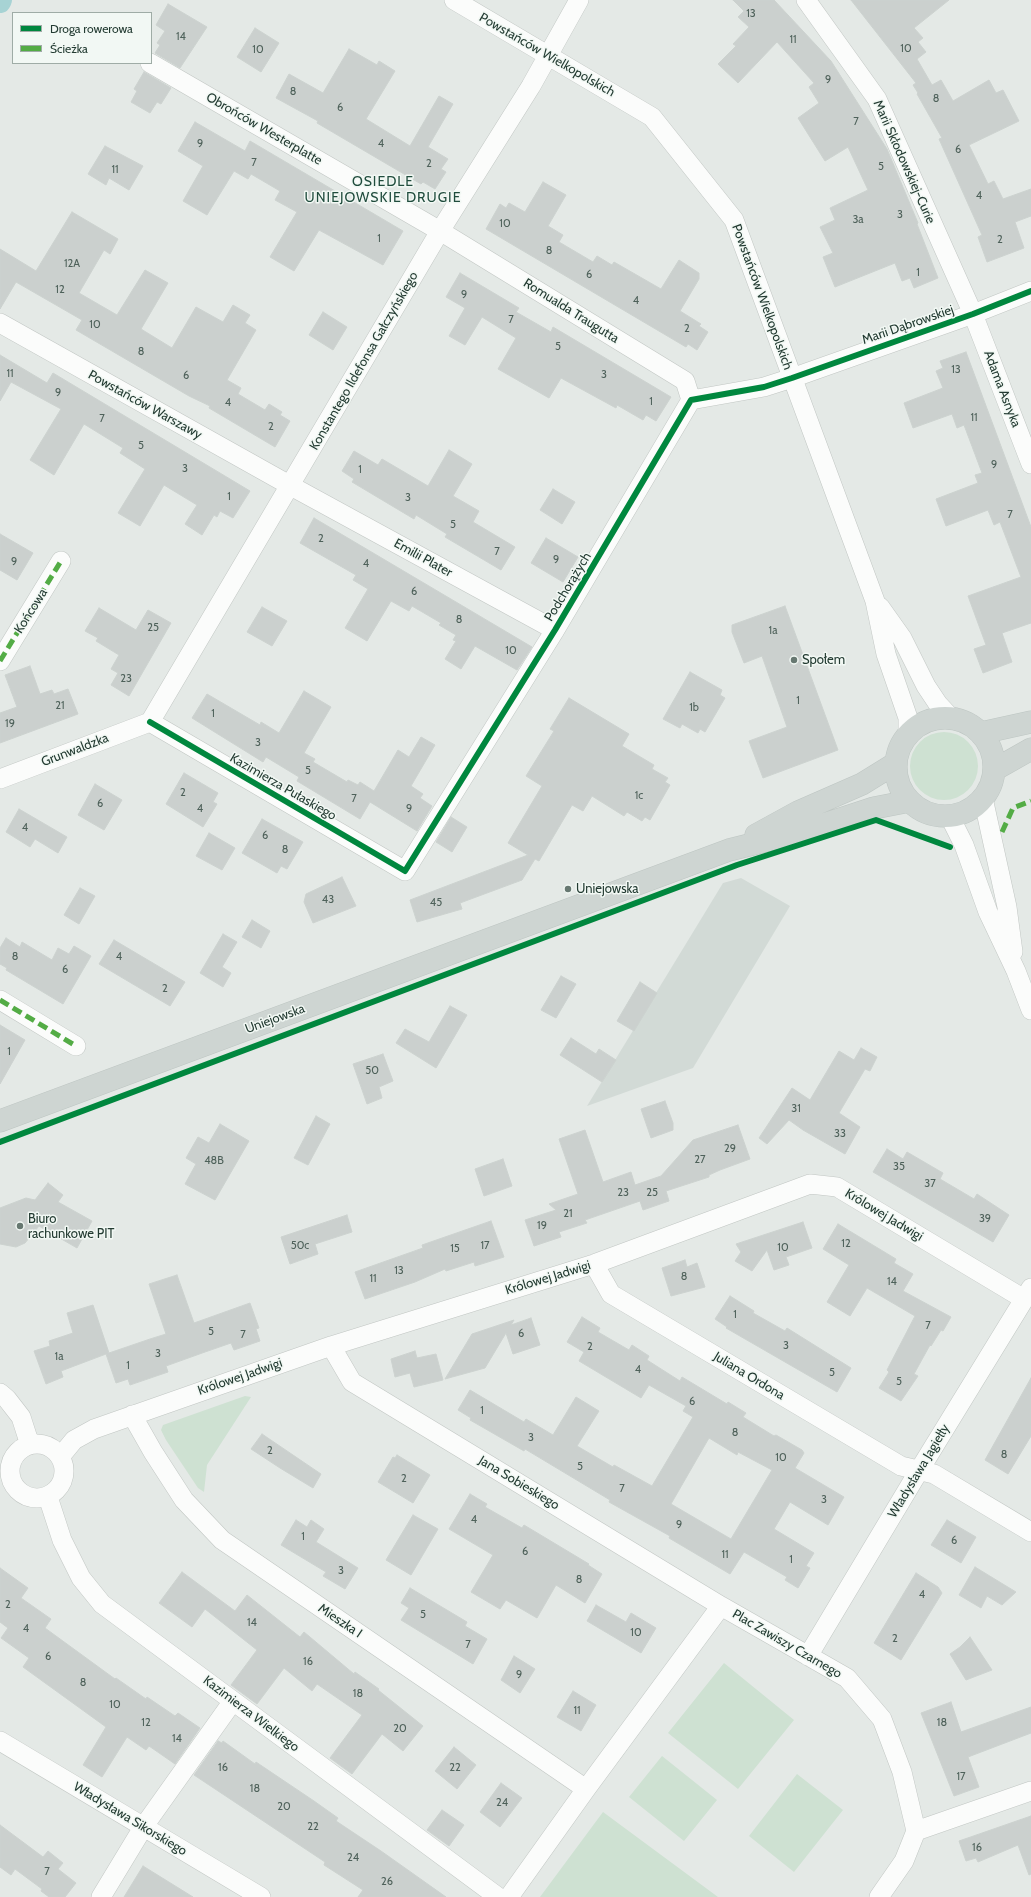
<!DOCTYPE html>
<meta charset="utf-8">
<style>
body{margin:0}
#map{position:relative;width:1031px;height:1897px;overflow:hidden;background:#e4e9e6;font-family:Cabin,sans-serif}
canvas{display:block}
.legend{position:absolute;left:12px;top:12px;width:140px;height:52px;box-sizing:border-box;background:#f2f8f4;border:1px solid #9faca6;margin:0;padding:5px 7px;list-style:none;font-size:12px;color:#233b32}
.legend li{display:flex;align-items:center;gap:8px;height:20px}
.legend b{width:20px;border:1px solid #9faca6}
</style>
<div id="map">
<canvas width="1031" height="1897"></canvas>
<ul class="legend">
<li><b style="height:5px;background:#00873e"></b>Droga rowerowa</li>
<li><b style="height:5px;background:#53ac45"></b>Ścieżka</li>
</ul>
</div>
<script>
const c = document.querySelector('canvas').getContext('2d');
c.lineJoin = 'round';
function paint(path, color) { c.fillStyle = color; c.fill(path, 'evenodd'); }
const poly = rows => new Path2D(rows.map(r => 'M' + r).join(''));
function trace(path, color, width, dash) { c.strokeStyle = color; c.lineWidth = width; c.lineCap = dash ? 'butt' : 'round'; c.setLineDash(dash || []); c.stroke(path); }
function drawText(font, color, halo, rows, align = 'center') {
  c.font = font + ' Cabin,sans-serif'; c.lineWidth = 3; c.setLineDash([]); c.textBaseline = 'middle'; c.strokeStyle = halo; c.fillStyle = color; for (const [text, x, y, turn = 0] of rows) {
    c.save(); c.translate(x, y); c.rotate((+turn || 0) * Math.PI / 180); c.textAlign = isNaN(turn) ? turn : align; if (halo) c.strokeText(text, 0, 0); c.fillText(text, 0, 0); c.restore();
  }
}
const built = poly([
 [741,878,790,906,693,1068,587,1106,723,883]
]);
const green = poly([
 '910 766a34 34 0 1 1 68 0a34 34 0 1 1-68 0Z',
 [245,1396,251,1397,207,1465,204,1492,198,1488,166,1440,161,1430,163,1425],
 [724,1663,794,1720,738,1789,668,1733],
 [662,1756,717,1800,684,1841,629,1797],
 [797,1774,843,1810,794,1872,749,1836],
 [603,1812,718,1897,540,1897]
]);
const canal = poly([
 [0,2,1,0]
]);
const building = poly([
 [733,0,774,0,831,61,887,149,918,223,917,224,938,278,914,288,910,278,902,281,895,263,835,287,823,257,833,253,820,227,835,220,830,208,868,190,848,147,825,161,798,118,819,103,809,87,814,83,777,42,738,83,718,64,736,46,733,44,749,27,738,17,744,11,733,0],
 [851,0,949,0,914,28,923,38,918,42,926,52,917,59,932,85,941,80,953,101,989,80,996,93,1003,90,1019,121,969,145,988,184,994,181,1003,199,1031,189,1031,216,1015,222,1024,248,987,262,978,237,982,235,939,139,942,138,917,94,918,93,913,85,916,83,851,0],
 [168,4,207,27,180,68,155,53,160,45,157,43,165,31,156,25,168,4],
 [255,28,279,43,261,72,237,57,255,28],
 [349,49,377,65,379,61,395,71,366,119,410,146,439,96,453,104,428,147,448,159,441,169,446,172,435,189,423,182,421,184,317,123,318,121,276,98,289,74,323,93,349,49],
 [144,72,171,88,161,104,157,102,150,113,131,102,137,91,134,89,144,72],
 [195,122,245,151,250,141,403,231,383,265,319,230,294,271,270,257,297,212,275,200,280,191,251,174,248,179,234,171,207,215,183,201,203,166,178,151,195,122],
 [105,146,143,166,129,190,109,178,106,185,88,174,105,146],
 [543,182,566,195,548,226,563,235,559,242,593,262,597,256,612,265,614,262,661,289,679,260,699,273,699,279,680,311,701,324,699,326,708,332,697,350,688,344,686,347,486,229,500,204,506,208,509,203,525,212,543,182],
 [72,212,118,239,110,254,104,250,79,293,117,315,145,270,168,283,141,329,172,348,196,307,223,322,233,305,250,315,245,323,256,330,227,380,241,388,238,394,265,410,269,404,282,412,280,415,290,421,275,447,209,408,210,406,189,396,76,330,82,320,16,282,0,309,0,249,36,271,72,212],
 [460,273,519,308,516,312,551,332,553,327,671,397,656,421,646,415,643,420,617,405,616,408,561,378,549,398,498,369,516,338,482,317,465,345,449,336,465,308,446,297,460,273],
 [323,312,347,327,333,350,309,335,323,312],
 [966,352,1031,527,1031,623,1002,633,1012,662,983,673,974,649,986,645,968,596,1021,577,1000,522,994,525,988,510,946,526,936,499,978,483,975,475,982,473,964,425,957,428,952,414,913,428,904,403,943,388,936,371,943,368,940,361,966,352],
 [0,355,47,383,53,373,250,491,233,518,220,511,217,517,214,515,202,535,185,524,197,505,164,485,140,526,118,513,145,469,120,453,123,448,84,424,54,475,30,460,61,409,11,382,0,401,0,355],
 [449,450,472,464,453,496,479,511,473,522,515,547,501,570,445,537,447,534,416,515,414,519,352,482,354,479,342,471,354,451,378,465,382,459,428,486,449,450],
 [553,489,575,502,562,524,540,510,553,489],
 [314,518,532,647,517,670,475,646,461,669,445,659,456,641,453,640,456,635,439,625,441,623,412,606,409,611,391,601,367,641,345,628,368,589,353,580,356,575,300,543,314,518],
 [0,534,33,553,17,580,0,570,0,534],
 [546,538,578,557,563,582,531,563,546,538],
 [785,606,838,750,763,778,749,741,787,727,762,656,744,663,732,632,732,625,785,606],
 [262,607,287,621,272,646,247,632,262,607],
 [99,608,136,630,148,610,171,623,129,696,111,685,118,673,111,669,119,655,96,641,98,638,85,631,99,608],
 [30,666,40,694,52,690,54,694,68,689,78,714,0,743,0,713,17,707,5,675,30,666],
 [690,672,722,690,720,695,725,698,705,732,700,729,698,733,682,724,680,728,663,719,690,672],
 [304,691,331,707,304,753,315,759,313,762,347,782,348,780,358,785,360,782,374,791,398,750,409,757,421,737,435,745,411,786,423,794,420,798,432,806,417,831,370,802,360,819,297,781,299,777,266,757,263,762,192,718,207,694,260,725,261,722,279,733,304,691],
 [569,698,629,734,622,746,654,765,652,769,668,778,665,782,670,785,650,820,645,817,642,821,627,812,624,816,592,796,583,811,572,805,539,861,535,859,522,880,460,903,462,909,417,922,410,900,528,855,508,843,542,786,526,776,554,731,550,729,569,698],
 [184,773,218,793,213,802,217,804,203,827,166,804,184,773],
 [95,784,122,800,104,830,78,815,95,784],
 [19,809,67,837,58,853,35,839,30,847,6,832,19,809],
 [451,817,467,827,452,852,436,842,451,817],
 [262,819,303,842,287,869,281,866,277,873,242,853,262,819],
 [209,833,235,848,222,870,196,856,209,833],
 [342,877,356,906,313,923,304,902,306,894,342,877],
 [80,888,95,896,79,924,64,915,80,888],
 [252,920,270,931,261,948,242,937,252,920],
 [223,934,237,942,222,967,231,973,223,987,200,973,223,934],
 [6,938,20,947,22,942,52,960,58,948,69,954,74,946,91,956,63,1004,6,970,7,968,0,964,0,948,6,938],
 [114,940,185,982,170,1006,99,964,114,940],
 [561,976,576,984,556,1018,541,1010,561,976],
 [640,982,657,993,634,1031,617,1021,640,982],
 [450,1006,467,1015,436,1068,396,1043,405,1029,429,1042,450,1006],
 [0,1025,25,1040,0,1084,0,1025],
 [571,1038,596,1054,599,1049,616,1060,602,1082,560,1055,571,1038],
 [861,1048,877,1057,870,1071,865,1069,839,1113,860,1127,845,1154,803,1130,789,1120,767,1144,759,1138,792,1088,810,1100,839,1051,854,1060,861,1048],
 [383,1054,393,1081,379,1087,382,1098,367,1104,353,1064,383,1054],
 [665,1101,673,1123,673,1130,651,1138,641,1109,665,1101],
 [316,1116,330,1124,308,1165,294,1158,316,1116],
 [220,1124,249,1141,215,1200,185,1184,196,1164,186,1158,198,1137,209,1143,220,1124],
 [738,1125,750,1159,720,1170,709,1175,709,1177,666,1191,669,1201,643,1210,640,1201,585,1220,587,1223,559,1232,561,1237,534,1246,525,1220,556,1210,549,1204,578,1194,559,1139,585,1130,603,1182,631,1172,635,1185,661,1176,693,1140,738,1125],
 [887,1149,903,1159,907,1152,943,1173,940,1179,974,1199,977,1194,1009,1215,993,1242,873,1172,887,1149],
 [503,1159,512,1186,484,1196,475,1169,503,1159],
 [48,1183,63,1195,58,1202,92,1221,77,1248,39,1226,25,1243,16,1247,0,1244,0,1208,26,1198,35,1200,48,1183],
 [347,1215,352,1232,315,1244,318,1254,290,1264,281,1237,347,1215],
 [491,1221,504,1257,475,1266,474,1262,446,1271,445,1269,415,1282,365,1299,355,1272,423,1248,422,1245,491,1221],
 [803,1222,812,1248,786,1257,789,1265,774,1270,767,1250,752,1271,735,1261,741,1252,736,1244,803,1222],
 [838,1224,896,1259,894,1263,913,1274,903,1291,951,1317,943,1331,941,1330,931,1346,930,1345,914,1374,918,1376,901,1401,879,1388,889,1372,887,1370,915,1316,867,1288,850,1316,827,1302,849,1265,823,1249,838,1224],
 [685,1260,687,1267,697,1263,705,1287,671,1296,662,1268,685,1260],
 [177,1275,194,1323,250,1303,259,1328,256,1329,260,1341,234,1350,231,1343,205,1352,166,1366,168,1372,130,1385,128,1379,116,1383,106,1354,61,1371,63,1377,46,1384,34,1351,50,1346,49,1341,73,1333,67,1313,93,1305,109,1353,150,1339,166,1334,149,1284,177,1275],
 [730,1296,754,1311,753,1313,785,1331,787,1328,851,1368,837,1392,726,1328,727,1327,715,1319,730,1296],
 [582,1317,600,1328,598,1332,629,1350,632,1345,649,1356,647,1360,680,1381,682,1377,727,1404,728,1402,746,1413,743,1417,774,1436,776,1435,802,1450,804,1453,795,1468,844,1497,828,1525,790,1502,774,1529,814,1553,806,1566,810,1568,798,1588,785,1580,787,1577,744,1552,730,1574,669,1538,670,1536,609,1502,610,1500,525,1449,524,1451,470,1420,471,1418,458,1410,470,1390,524,1422,526,1419,553,1435,576,1397,599,1411,577,1446,613,1467,614,1465,652,1486,693,1417,683,1411,686,1406,649,1385,641,1398,579,1361,584,1352,567,1342,582,1317],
 [709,1438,737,1455,738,1452,772,1470,731,1539,671,1504,709,1438],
 [531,1318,540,1345,513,1354,506,1333,485,1368,445,1379,472,1334,514,1320,511,1325,531,1318],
 [415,1351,417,1358,436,1354,443,1380,414,1387,410,1373,395,1377,391,1359,415,1351],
 [1031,1378,1031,1436,1008,1474,985,1460,1031,1378],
 [262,1434,321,1474,313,1488,280,1468,251,1449,262,1434],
 [397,1455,430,1475,413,1503,378,1482,393,1457,395,1458,397,1455],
 [470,1494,487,1504,485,1507,522,1528,524,1525,589,1564,588,1565,602,1574,585,1603,556,1585,537,1618,506,1600,500,1609,471,1592,493,1555,449,1529,470,1494],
 [413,1515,438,1529,411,1575,386,1560,413,1515],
 [296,1520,307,1527,311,1520,324,1529,316,1542,358,1568,345,1589,323,1576,326,1572,281,1545,296,1520],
 [947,1520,976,1537,961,1563,931,1545,947,1520],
 [975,1567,1016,1592,1002,1605,987,1596,981,1608,959,1595,975,1567],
 [0,1568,28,1588,21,1598,51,1619,45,1628,115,1679,116,1678,146,1699,147,1697,175,1716,178,1713,200,1728,175,1764,149,1746,146,1750,127,1737,102,1777,83,1765,106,1727,23,1667,29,1658,1,1638,8,1628,0,1622,0,1568],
 [182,1572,235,1611,247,1595,300,1637,304,1632,354,1674,355,1672,379,1689,378,1690,423,1726,403,1751,382,1734,352,1774,330,1758,362,1715,317,1684,312,1691,284,1668,257,1704,231,1685,257,1650,205,1609,192,1627,159,1603,182,1572],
 [916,1573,938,1587,942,1593,901,1660,874,1643,916,1573],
 [410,1588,467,1622,465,1626,487,1639,473,1664,401,1620,409,1608,401,1603,410,1588],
 [596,1605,626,1622,631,1613,656,1628,641,1653,587,1621,596,1605],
 [970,1637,992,1670,966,1680,950,1654,960,1647,970,1637],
 [514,1656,535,1669,520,1693,501,1680,514,1656],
 [573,1691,596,1705,581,1731,557,1717,573,1691],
 [951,1702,961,1732,1031,1707,1031,1733,968,1757,979,1787,954,1796,921,1713,951,1702],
 [218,1741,222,1743,223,1741,255,1764,256,1762,314,1801,338,1818,336,1821,381,1851,446,1897,358,1897,363,1890,324,1865,325,1862,194,1775,218,1741],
 [454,1747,476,1765,457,1789,435,1771,454,1747],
 [501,1783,522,1798,500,1827,480,1812,501,1783],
 [442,1810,464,1825,449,1846,427,1830,442,1810],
 [1031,1816,1031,1874,1029,1875,1018,1845,978,1862,976,1858,966,1861,959,1841,1031,1816],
 [0,1825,43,1857,48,1851,63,1863,58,1869,76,1883,65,1897,49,1897,41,1891,42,1889,15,1869,11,1875,0,1867,0,1825],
 [143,1866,193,1897,124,1897,143,1866]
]);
const street = poly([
 [454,0,652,117,734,220,875,601,886,654,908,718,908,734],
 [806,0,877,99,973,314,1031,464],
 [150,63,440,231,685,381,691,400],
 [0,323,291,486,555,630],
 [880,607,902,638,926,686,938,704,951,718],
 [0,661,61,561],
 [150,722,405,871,555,630,691,400,764,387,792,378,973,314,1031,291],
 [150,722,440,231,531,86,579,0],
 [0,779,150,722],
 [983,798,1007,907,1013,952],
 [949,815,964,845,988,912,1016,971,1031,1010],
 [0,1000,76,1046],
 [594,1264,611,1294,901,1466,934,1474,1031,1532],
 [331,1346,352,1382,721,1606,847,1678,882,1719,902,1772,916,1831,904,1861,879,1897],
 [0,1393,7,1399,21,1417,30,1445],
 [132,1415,153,1452,184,1500,222,1540,586,1789],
 '10 1471a27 27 0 1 1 54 0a27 27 0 1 1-54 0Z',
 [60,1457,74,1440,94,1429,331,1346,594,1264,810,1184,837,1187,1024,1299],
 [48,1497,62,1540,81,1578,102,1604,498,1897],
 [808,1656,920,1469,1031,1288],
 [0,1741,261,1897],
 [916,1831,1031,1791],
 [101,1897,144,1826,233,1701],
 [509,1897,586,1789,721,1606]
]);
const primary = poly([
 '896 767a49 49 0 1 1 98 0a49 49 0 1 1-98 0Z',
 [981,733,1031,722],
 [994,770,1031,749],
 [756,835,798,812,862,784,896,763],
 [0,1121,729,850,801,832,874,808,910,801]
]);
const quiet = poly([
 [0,661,61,561],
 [1002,832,1013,808,1031,801],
 [0,1000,76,1046]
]);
const cycleway = poly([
 [150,722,405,871,555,630,691,400,764,387,792,378,973,314,1031,291],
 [0,1142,737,865,876,820,950,847]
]);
const markers = [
 [794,660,4,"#677871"],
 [568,889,4,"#677871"],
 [20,1226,4,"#677871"]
];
const numberNames = [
 ["13",751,14],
 ["14",181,37],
 ["11",793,40],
 ["10",906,49],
 ["10",258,50],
 ["9",828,80],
 ["8",293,92],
 ["8",936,99],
 ["6",340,108],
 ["7",856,122],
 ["9",200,144],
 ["4",381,144],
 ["6",958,150],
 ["7",254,163],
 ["2",429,164],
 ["5",881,167],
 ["11",115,170],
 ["4",979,196],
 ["3",900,215],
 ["3a",858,220],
 ["10",505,224],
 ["1",379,239],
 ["2",1000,240],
 ["8",549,251],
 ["12A",72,264],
 ["1",918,273],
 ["6",589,275],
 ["12",60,290],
 ["9",464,295],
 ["4",636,301],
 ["7",511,320],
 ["10",95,325],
 ["2",687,329],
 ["5",558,347],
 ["8",141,352],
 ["13",956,370],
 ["11",10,374],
 ["3",604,375],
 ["6",186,376],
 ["9",58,393],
 ["1",651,402],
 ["4",228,403],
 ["11",974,418],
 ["7",102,419],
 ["2",271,427],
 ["5",141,446],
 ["9",994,465],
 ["3",185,469],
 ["1",360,470],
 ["1",229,497],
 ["3",408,498],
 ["7",1010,515],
 ["5",453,525],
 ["2",321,539],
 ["7",497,552],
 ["9",556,560],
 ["9",14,562],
 ["4",366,564],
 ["6",414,592],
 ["8",459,620],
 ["25",153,628],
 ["1a",773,631],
 ["10",511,651],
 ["23",126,679],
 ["1",798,701],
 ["21",60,706],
 ["1b",694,708],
 ["1",213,714],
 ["19",10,724],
 ["3",258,743],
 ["5",308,771],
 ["2",183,793],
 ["1c",639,796],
 ["7",354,799],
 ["6",100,804],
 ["4",200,809],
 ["9",409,809],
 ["4",25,828],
 ["6",265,836],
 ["8",285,850],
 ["43",328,900],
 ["45",436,903],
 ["8",15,957],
 ["4",119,957],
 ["6",65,970],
 ["2",165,989],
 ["1",9,1052],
 ["50",372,1071],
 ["31",796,1109],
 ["33",840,1134],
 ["29",730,1149],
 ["27",700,1160],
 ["48B",214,1161],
 ["35",899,1167],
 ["37",930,1184],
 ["23",623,1193],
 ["25",652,1193],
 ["21",568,1214],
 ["39",985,1219],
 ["19",542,1226],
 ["12",846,1244],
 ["50c",300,1246],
 ["17",485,1246],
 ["10",783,1248],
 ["15",455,1249],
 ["13",399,1271],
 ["8",684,1277],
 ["11",373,1279],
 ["14",892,1282],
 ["1",735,1315],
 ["7",928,1326],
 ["5",211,1332],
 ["6",521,1334],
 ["7",243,1335],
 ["3",786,1346],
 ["2",590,1347],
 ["3",158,1354],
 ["1a",59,1357],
 ["1",128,1366],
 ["4",638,1370],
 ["5",832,1373],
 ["5",899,1382],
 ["6",692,1402],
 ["1",482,1411],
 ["8",735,1433],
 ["3",531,1438],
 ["2",270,1451],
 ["8",1004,1455],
 ["10",781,1458],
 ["5",580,1467],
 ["2",404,1479],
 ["7",622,1489],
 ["3",824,1500],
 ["4",474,1520],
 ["9",679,1525],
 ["1",303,1537],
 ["6",954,1541],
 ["6",525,1552],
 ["11",725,1555],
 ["1",791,1560],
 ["3",341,1571],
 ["8",579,1580],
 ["4",922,1595],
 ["2",8,1605],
 ["5",423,1615],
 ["14",252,1623],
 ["4",26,1629],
 ["10",636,1633],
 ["2",895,1639],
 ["7",468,1645],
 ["6",48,1657],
 ["16",308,1662],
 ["9",519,1675],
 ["8",83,1683],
 ["18",358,1694],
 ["10",115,1705],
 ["11",577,1711],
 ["12",146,1723],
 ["18",942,1723],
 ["20",400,1729],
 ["14",177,1739],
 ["16",223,1768],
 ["22",455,1768],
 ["17",961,1777],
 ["18",255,1789],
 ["24",502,1803],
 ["20",284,1807],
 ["22",313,1827],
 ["16",977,1848],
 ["24",353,1858],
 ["7",47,1872],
 ["26",387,1882]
];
const streetNames = [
 ["Powstańców Wielkopolskich",547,55,30],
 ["Obrońców Westerplatte",264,129,30],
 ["Marii Skłodowskiej-Curie",904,162,66],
 ["Powstańców Wielkopolskich",762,297,70],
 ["Romualda Traugutta",571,311,32],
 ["Marii Dąbrowskiej",908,325,-19],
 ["Konstantego Ildefonsa Gałczyńskiego",364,361,-60],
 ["Adama Asnyka",1002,389,69],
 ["Powstańców Warszawy",145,405,29],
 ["Emilii Plater",423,558,29],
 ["Podchorążych",568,587,-59],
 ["Końcowa",31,611,-58],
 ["Grunwaldzka",75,750,-21],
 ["Kazimierza Pułaskiego",283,787,30],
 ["Uniejowska",275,1019,-20],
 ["Królowej Jadwigi",884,1215,31],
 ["Królowej Jadwigi",548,1278,-17],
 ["Juliana Ordona",749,1376,31],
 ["Królowej Jadwigi",240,1377,-19],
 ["Władysława Jagiełły",919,1471,-59],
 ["Jana Sobieskiego",519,1483,31],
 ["Mieszka I",340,1621,34],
 ["Plac Zawiszy Czarnego",787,1644,30],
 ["Kazimierza Wielkiego",251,1714,37],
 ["Władysława Sikorskiego",130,1819,31]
];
const poiNames = [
 ["Społem",802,660],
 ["Uniejowska",576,889],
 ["Biuro",28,1219],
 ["rachunkowe PIT",28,1234]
];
const neighbourhoodNames = [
 ["OSIEDLE",383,182],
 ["UNIEJOWSKIE DRUGIE",383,198]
];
paint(built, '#d2dad6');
paint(green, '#cee1d2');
trace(canal, '#a7d3d4', 22);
paint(building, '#cbd0ce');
trace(building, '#ccd2cf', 1);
trace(street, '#c1c6c3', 20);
trace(primary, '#bdc5c2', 23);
trace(street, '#fbfcfb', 19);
trace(primary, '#ced5d2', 22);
trace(quiet, '#53ac45', 5, [10, 5]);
trace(cycleway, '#00873e', 6);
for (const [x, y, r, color] of markers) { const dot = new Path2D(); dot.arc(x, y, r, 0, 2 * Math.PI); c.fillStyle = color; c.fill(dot); trace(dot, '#f2f8f4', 1.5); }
drawText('11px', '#4e615a', null, numberNames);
drawText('13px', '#233b32', '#f2f8f4', streetNames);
drawText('13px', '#233b32', '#f2f8f4', poiNames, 'left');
c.letterSpacing = '1px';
drawText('14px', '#204c3d', '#f2f8f4', neighbourhoodNames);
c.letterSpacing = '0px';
</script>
